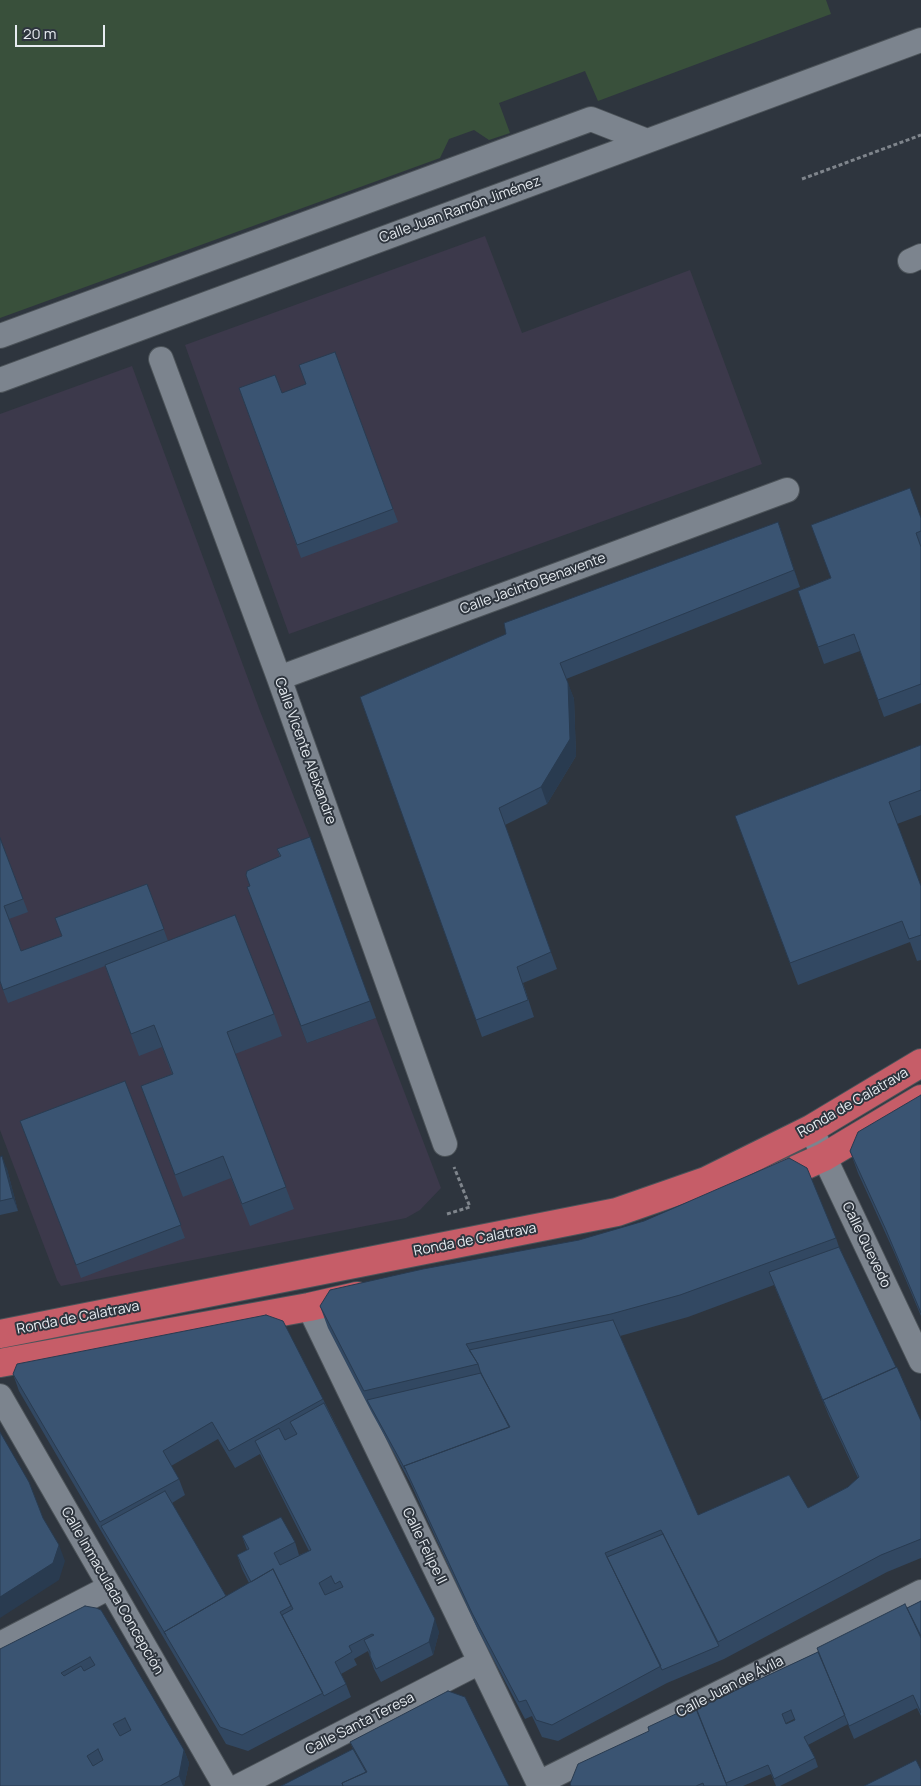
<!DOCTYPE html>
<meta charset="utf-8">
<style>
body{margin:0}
#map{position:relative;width:921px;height:1786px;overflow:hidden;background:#2e353e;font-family:Manrope,sans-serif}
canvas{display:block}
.scale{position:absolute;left:15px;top:25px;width:90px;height:22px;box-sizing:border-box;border:2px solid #e7ecf1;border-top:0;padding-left:6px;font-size:15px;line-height:18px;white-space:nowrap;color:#e7ecf1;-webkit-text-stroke:4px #2e353e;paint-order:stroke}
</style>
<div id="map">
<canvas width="921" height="1786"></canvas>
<div class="scale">20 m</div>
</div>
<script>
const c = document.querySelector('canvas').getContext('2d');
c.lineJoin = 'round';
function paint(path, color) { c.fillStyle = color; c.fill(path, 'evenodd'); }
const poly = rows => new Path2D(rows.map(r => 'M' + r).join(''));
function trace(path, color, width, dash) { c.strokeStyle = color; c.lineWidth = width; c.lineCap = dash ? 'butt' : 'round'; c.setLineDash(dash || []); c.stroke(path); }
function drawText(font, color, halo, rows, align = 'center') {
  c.font = font + ' Manrope,sans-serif'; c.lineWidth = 4; c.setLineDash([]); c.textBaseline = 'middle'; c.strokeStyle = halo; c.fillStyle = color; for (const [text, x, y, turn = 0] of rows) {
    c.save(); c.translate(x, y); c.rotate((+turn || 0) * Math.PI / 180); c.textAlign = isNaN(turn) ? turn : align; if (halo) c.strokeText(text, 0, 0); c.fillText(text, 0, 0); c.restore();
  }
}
const education = poly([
 [485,236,522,333,690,270,762,464,289,634,185,345],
 [132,366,260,711,316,853,284,865,254,904,307,1043,376,1018,441,1188,420,1210,406,1218,61,1286,57,1280,0,1130,0,414]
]);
const green = poly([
 [0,0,826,0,831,14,598,101,585,71,499,103,510,133,489,140,474,130,449,139,440,158,0,318]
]);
const path = poly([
 [802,179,921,135],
 [447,1214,470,1207,454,1167]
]);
const minor = poly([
 [910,261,921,256],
 [0,336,591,119,647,141],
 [161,359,279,678,445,1144],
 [0,380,921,40],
 [279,678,787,490],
 [811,1129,921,1361],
 [309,1307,540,1786],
 [0,1396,225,1786],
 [0,1644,110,1587],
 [539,1783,921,1592],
 [239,1786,480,1662]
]);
const trunk = poly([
 [768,1182,824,1157,921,1099],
 [0,1334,617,1212,706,1181,811,1129,921,1063],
 [0,1363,309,1307,357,1296]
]);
const wall = poly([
 [335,352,398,522,301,558,239,388,282,393,306,384],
 [921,518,921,703,884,717,860,651,824,664,798,591,830,578],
 [778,522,800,587,566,679,574,699,576,756,547,804,505,825,557,969,523,983,534,1017,482,1037,360,697],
 [921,745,921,815,897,824,921,886,921,960,917,961,910,942,798,985,735,816],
 [310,837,376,1018,307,1043,254,903,250,886,280,857,277,849],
 [0,838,28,912,9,919,21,951,61,936,147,884,168,941,274,1014,282,1036,235,1054,294,1209,250,1226,231,1178,183,1197,141,1086,172,1074,162,1047,139,1056,105,966,8,1003,0,982],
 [125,1081,185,1238,81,1278,20,1121],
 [921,1095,921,1316,894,1252,858,1173,850,1151],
 [0,1157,7,1169,18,1211,0,1215],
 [836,1238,839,1247,921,1421,921,1558,887,1572,724,1659,667,1683,558,1741,542,1737,532,1716,525,1719,478,1630,410,1482,372,1413,328,1328,320,1306],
 [774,1285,829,1416,858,1478,848,1487,808,1508,698,1515,620,1336,688,1317],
 [13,1374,323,1399,439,1632,433,1655,381,1682,374,1669,368,1651,354,1659,357,1665,341,1674,346,1684,351,1697,248,1751,226,1744,19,1391],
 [218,1439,235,1468,260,1454,309,1551,299,1555,295,1542,242,1536,247,1550,237,1555,242,1569,249,1583,226,1596,172,1503,185,1495,179,1479,171,1466],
 [921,1601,921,1716,917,1708,854,1739,847,1722,848,1724,808,1745,815,1758,818,1767,780,1786,776,1786,771,1774,743,1786,571,1786,649,1731,818,1652],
 [794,1719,795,1720,786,1724,786,1723],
 [85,1606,184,1750,189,1763,184,1786,0,1786],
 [350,1742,509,1786,281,1786,353,1749]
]);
const shadedWall = poly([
 [778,522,784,538,800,587,794,570],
 [568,683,574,699,576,756,547,804,541,787],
 [2,1156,7,1169,18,1211,13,1198],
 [59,1545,65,1561,59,1580,0,1618,0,1597],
 [435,1619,439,1632,433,1655,429,1642],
 [184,1750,189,1763,184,1786,183,1786,179,1776]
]);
const building = poly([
 [335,352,393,509,297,545,239,388,275,375,282,393,306,384,299,365,335,352],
 [910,488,921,518,921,531,916,533,921,547,921,684,878,700,854,634,818,647,798,591,831,578,811,525,910,488],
 [778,522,794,570,560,663,568,683,570,739,541,787,499,808,551,952,517,967,528,1000,476,1020,360,697,506,634,504,623,778,522],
 [921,745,921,790,889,802,921,886,921,935,909,939,902,921,790,963,735,816,921,745],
 [310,837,370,1001,301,1026,247,887,250,886,246,875,247,871,281,856,277,849,310,837],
 [0,838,23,899,4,906,21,951,62,936,55,918,147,884,164,929,3,990,0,981,0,838],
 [235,915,274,1014,227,1032,286,1187,242,1204,223,1156,175,1175,141,1086,173,1074,154,1025,131,1034,105,965,235,915],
 [125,1081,181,1225,76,1265,20,1121,125,1081],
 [921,1095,921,1313,886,1230,850,1151,858,1132,921,1095],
 [2,1156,13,1198,0,1201,0,1157,2,1156],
 [789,1158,807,1168,836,1238,680,1295,611,1314,466,1344,478,1364,364,1391,320,1306,330,1290,423,1269,579,1240,644,1221,789,1158],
 [839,1247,896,1367,823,1400,824,1403,769,1272,839,1247],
 [266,1315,283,1321,323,1399,229,1451,212,1422,163,1451,179,1479,100,1522,13,1374,17,1364,266,1315],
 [613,1320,698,1515,789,1475,808,1508,848,1487,859,1477,823,1400,897,1367,921,1421,921,1539,881,1555,718,1642,661,1530,605,1553,661,1666,552,1725,536,1720,526,1700,519,1702,472,1613,404,1466,510,1427,481,1374,478,1364,469,1350,613,1320],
 [481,1373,509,1427,404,1466,405,1469,367,1400,481,1373],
 [324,1403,435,1619,429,1642,376,1669,370,1656,370,1652,364,1640,374,1635,372,1634,349,1646,352,1652,335,1662,346,1684,324,1696,282,1615,293,1609,273,1569,251,1582,237,1555,249,1549,242,1536,281,1517,295,1542,274,1553,280,1565,311,1550,255,1441,279,1428,285,1440,297,1434,290,1422,324,1403],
 [331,1576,335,1584,340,1581,343,1587,325,1595,319,1583,331,1576],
 [0,1432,29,1482,43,1518,59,1545,53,1563,0,1597,0,1432],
 [165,1491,226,1596,164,1632,166,1635,101,1526,165,1491],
 [663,1534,719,1646,662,1670,607,1557,663,1534],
 [273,1569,291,1606,280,1612,323,1693,242,1735,220,1727,164,1632,273,1569],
 [921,1601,921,1636,907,1608,921,1601],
 [905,1604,921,1638,921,1713,913,1695,849,1726,817,1648,905,1604],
 [85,1606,96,1608,101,1610,119,1640,184,1750,179,1776,160,1786,0,1786,0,1649,85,1606],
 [90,1657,95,1665,84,1671,81,1666,64,1676,61,1673,90,1657],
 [125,1718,131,1730,120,1736,113,1724,125,1718],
 [98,1749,103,1760,93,1766,87,1756,98,1749],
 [818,1652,845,1715,804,1737,815,1758,774,1779,768,1765,726,1783,696,1709,818,1652],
 [791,1710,795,1720,786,1724,782,1714,791,1710],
 [448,1691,465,1697,509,1786,343,1786,342,1783,367,1772,350,1742,448,1691],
 [695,1705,727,1786,704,1786,703,1783,696,1786,571,1786,570,1784,578,1764,649,1731,648,1727,695,1705],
 [353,1749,366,1772,342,1783,343,1786,281,1786,353,1749],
 [916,1760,921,1770,921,1786,864,1786,916,1760]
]);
const streetNames = [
 ["Calle Juan Ramón Jiménez",460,210,-20],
 ["Calle Jacinto Benavente",533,584,-20],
 ["Calle Vicente Aleixandre",305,751,70],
 ["Ronda de Calatrava",853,1103,-30],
 ["Ronda de Calatrava",475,1240,-11],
 ["Calle Quevedo",866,1245,64],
 ["Ronda de Calatrava",78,1318,-11],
 ["Calle Felipe II",424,1546,64],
 ["Calle Inmaculada Concepción",112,1591,60],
 ["Calle Juan de Ávila",730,1687,-27],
 ["Calle Santa Teresa",360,1724,-27]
];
paint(education, '#3c394b');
paint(green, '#39503b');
trace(minor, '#4c5359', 26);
trace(trunk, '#4c5359', 30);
trace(path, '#7f858c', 3, [4, 2.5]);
trace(minor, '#7c848e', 24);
trace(trunk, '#c65d68', 28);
paint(wall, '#324862');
paint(shadedWall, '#293b50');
paint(building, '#3a5472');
trace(building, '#293b50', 1);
drawText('14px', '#e7ecf1', '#2e353e', streetNames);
</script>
